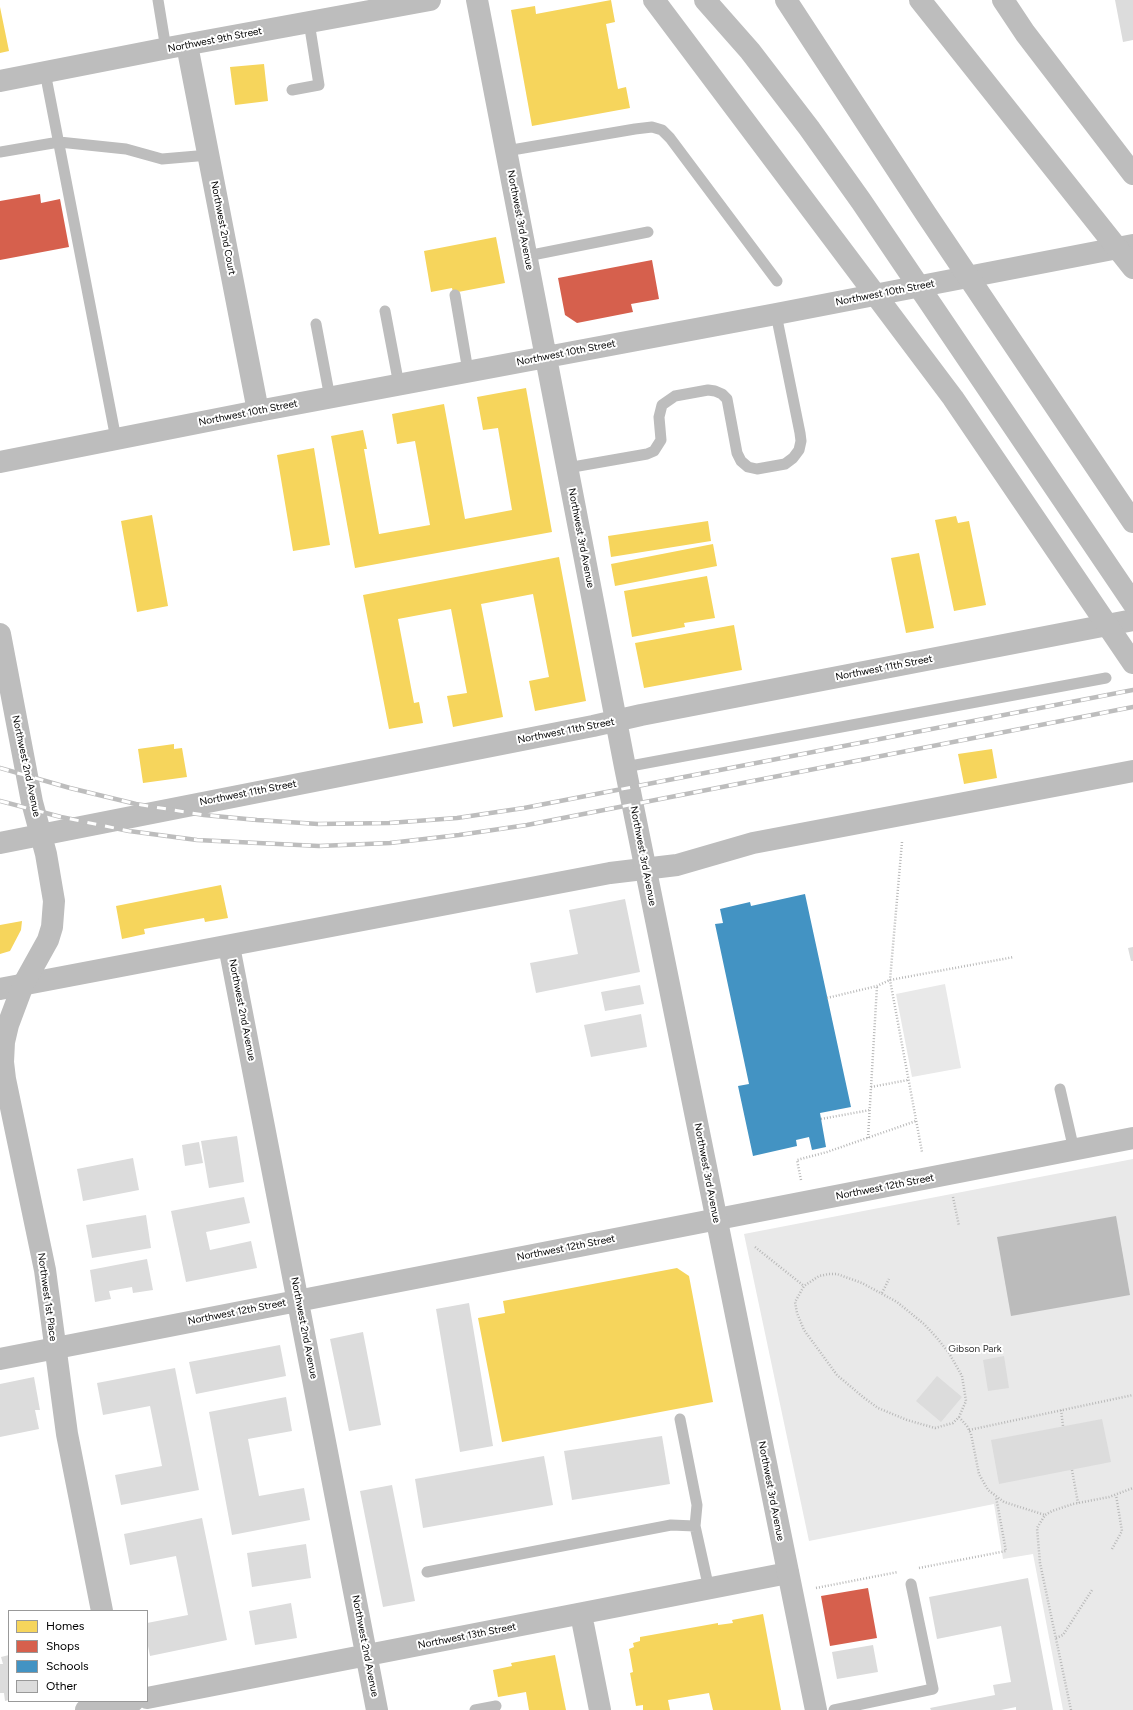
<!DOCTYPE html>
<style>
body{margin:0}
#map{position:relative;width:1133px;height:1710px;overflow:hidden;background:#fff;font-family:Figtree,sans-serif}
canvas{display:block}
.legend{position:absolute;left:8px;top:1610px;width:140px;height:92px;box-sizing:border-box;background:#fff;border:1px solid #999;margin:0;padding:5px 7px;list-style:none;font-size:12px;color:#000}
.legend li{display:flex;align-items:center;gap:8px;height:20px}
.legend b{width:20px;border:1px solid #999}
</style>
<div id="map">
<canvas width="1133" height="1710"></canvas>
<ul class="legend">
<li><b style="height:11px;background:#f6d55c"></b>Homes</li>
<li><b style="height:11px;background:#d6604d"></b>Shops</li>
<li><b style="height:11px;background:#4393c3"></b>Schools</li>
<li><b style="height:11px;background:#dcdcdc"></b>Other</li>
</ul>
</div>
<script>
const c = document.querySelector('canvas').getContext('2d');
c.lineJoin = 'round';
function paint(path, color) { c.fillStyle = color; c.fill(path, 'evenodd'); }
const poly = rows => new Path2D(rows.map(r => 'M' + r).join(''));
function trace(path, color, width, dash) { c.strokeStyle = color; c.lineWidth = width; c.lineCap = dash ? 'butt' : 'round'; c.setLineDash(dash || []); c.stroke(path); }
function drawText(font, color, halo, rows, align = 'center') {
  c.font = font + ' Figtree,sans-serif'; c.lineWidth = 4; c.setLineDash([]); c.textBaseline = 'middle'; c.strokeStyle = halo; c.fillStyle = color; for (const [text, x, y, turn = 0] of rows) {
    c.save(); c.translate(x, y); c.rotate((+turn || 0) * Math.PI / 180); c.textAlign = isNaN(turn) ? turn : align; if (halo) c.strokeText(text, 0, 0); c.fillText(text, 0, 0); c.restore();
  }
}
const green = poly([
 [945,984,961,1068,912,1077,896,994],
 [1133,1159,1133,1710,1063,1710,1033,1554,1003,1559,994,1504,809,1541,744,1234]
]);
const water = poly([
 [1116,1216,1130,1295,1011,1316,997,1237]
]);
const homes = poly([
 [611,0,615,22,606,24,618,89,626,87,630,108,532,126,511,10,535,6,536,14],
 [0,7,9,51,0,53],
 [264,64,268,101,235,105,230,67],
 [496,237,505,283,453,293,452,288,431,292,424,251],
 [526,388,552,532,355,568,331,436,363,430,367,449,364,449,379,534,430,525,415,441,397,444,392,414,444,404,465,519,512,510,498,428,483,430,477,397],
 [314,448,330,545,293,551,277,455],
 [152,515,168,606,137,612,121,521],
 [956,516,958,523,969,521,986,605,954,611,935,520],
 [708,521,711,541,611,557,608,536],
 [713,544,717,566,615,586,611,564],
 [919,553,934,628,906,633,891,558],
 [559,557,586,701,535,711,529,681,549,677,533,594,481,604,503,717,453,727,447,696,467,693,451,609,398,619,414,703,419,702,423,723,389,729,363,595],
 [707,576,715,618,684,623,685,627,632,637,624,591],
 [734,625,742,670,644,688,635,643],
 [174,744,174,749,182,748,187,777,143,783,138,749],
 [992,749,997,778,964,784,958,754],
 [221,885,228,918,205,922,204,918,144,929,145,934,122,939,116,906],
 [22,921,21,930,10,951,0,954,0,925],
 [677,1268,689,1276,713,1402,502,1442,478,1318,505,1313,503,1301],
 [763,1614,781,1710,713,1710,709,1693,668,1700,670,1710,643,1710,643,1705,636,1706,630,1673,633,1672,629,1649,634,1647,633,1643,640,1641,640,1637,718,1623,718,1625,733,1623,732,1620],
 [555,1655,566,1710,529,1710,526,1692,498,1697,493,1670,512,1666,511,1663]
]);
const shops = poly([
 [40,194,41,203,60,199,69,247,0,260,0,201],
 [652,260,659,299,631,304,633,312,577,323,565,315,558,278],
 [868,1588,877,1638,830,1646,821,1596]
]);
const schools = poly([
 [805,894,851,1107,820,1113,826,1147,812,1150,809,1137,796,1140,797,1146,753,1156,738,1086,749,1084,715,924,723,923,720,909,750,902,751,906]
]);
const building = poly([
 [1115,0,1133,0,1133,40,1123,42],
 [625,899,640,972,536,993,530,963,578,954,569,910],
 [1133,947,1133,961,1131,961,1128,948],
 [640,985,644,1004,605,1011,601,992],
 [641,1014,647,1047,591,1057,584,1025],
 [237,1136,244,1182,209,1188,201,1141],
 [199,1142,203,1163,185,1166,182,1145],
 [133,1158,139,1190,83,1201,77,1169],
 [244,1197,250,1223,206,1232,210,1250,251,1241,257,1268,186,1282,171,1211],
 [146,1215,151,1248,92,1258,86,1225],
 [147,1259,153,1290,133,1293,132,1287,109,1291,111,1299,95,1302,90,1270],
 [469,1303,493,1446,460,1452,436,1309],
 [363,1332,381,1425,349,1431,330,1339],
 [280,1345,286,1376,196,1394,189,1362],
 [1004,1356,1009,1388,988,1391,983,1360],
 [175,1368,199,1490,121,1505,115,1475,162,1466,150,1406,103,1415,97,1383],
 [937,1376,962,1397,941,1422,916,1401],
 [34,1377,40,1410,35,1410,39,1429,0,1437,0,1384],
 [286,1397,292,1431,248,1439,259,1496,304,1488,310,1520,232,1535,209,1412],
 [1102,1419,1111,1462,999,1484,991,1440],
 [662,1436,670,1484,572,1500,564,1451],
 [544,1456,553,1505,423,1528,415,1479],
 [392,1485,415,1601,383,1607,360,1491],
 [202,1518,227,1640,150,1656,147,1641,147,1623,188,1615,176,1556,130,1565,124,1534],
 [306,1544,311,1578,252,1587,247,1553],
 [1028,1578,1053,1710,1016,1710,1016,1707,1001,1710,931,1710,930,1708,995,1695,993,1685,1011,1682,1001,1626,937,1639,929,1597],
 [291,1603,297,1638,255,1645,249,1611],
 [873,1645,878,1672,837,1679,832,1652],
 [9,1655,9,1700,5,1701,4,1693,0,1693,0,1664,3,1664,1,1657]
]);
const path = poly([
 [902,842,890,980,922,1152],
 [827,998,877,986,890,980,1014,957],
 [871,1087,908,1080],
 [821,1119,870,1110],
 [868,1138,877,986],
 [801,1180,797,1160,827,1152,916,1121],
 [953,1197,959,1226],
 [755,1247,804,1286],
 [829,1274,837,1274,862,1283,897,1302,924,1324,937,1338,949,1353,962,1376,966,1401,959,1417,953,1423,935,1428,907,1420,878,1408,863,1397,837,1375,804,1330,797,1313,795,1302,804,1286,819,1276,829,1274],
 [882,1293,889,1279],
 [1061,1410,1063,1426],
 [959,1417,967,1426,971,1434,979,1474,988,1490,1004,1502,1045,1515],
 [969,1430,1133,1395],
 [1072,1470,1078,1503],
 [1112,1549,1122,1531,1116,1495],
 [919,1568,1006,1551,996,1497],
 [816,1588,898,1572],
 [1056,1638,1063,1635,1092,1590],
 [1071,1710,1040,1563,1037,1528,1045,1515,1052,1511,1073,1504,1109,1497,1133,1488]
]);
const service = poly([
 [158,0,166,49],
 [45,72,116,439],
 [292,90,319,85,309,22],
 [506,151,635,129,652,127,662,130,670,138,777,281],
 [0,152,59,142,126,149,162,159,209,155],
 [527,256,648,232],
 [455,295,468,371],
 [385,311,399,385],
 [316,324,330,398],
 [567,468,647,454,654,451,661,440,659,417,662,405,675,396,708,390,715,391,722,394,727,399,737,453,741,461,748,467,757,469,785,464,793,458,799,450,801,441,800,433,776,314],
 [625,767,1106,678],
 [1060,1089,1074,1150],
 [680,1419,697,1505,695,1526,709,1589],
 [427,1572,671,1525,695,1526],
 [475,1710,496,1706],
 [834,1710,933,1689,911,1584]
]);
const minor = poly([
 [187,45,258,411],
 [0,81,173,47,430,0],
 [229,946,377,1710],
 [0,989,610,873,677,865,753,843,1133,771],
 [0,1359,1133,1138],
 [581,1614,600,1710],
 [147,1698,788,1573],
 [86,1710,133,1701]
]);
const tertiary = poly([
 [477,0,625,767,816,1710],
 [0,462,258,411,776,314,1133,245],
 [0,634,32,802,46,854,54,901,52,927,48,940,23,985,8,1025,4,1042,3,1062,5,1079,45,1270,67,1434,102,1611],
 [0,843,593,726,641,715,1133,620],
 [120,1701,122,1710]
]);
const motorway = poly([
 [654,0,953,398,1133,663],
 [705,0,750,51,809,128,861,201,1133,603],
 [786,0,926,214,1133,522],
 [920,0,1133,268],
 [1003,0,1025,33,1133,174]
]);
const rail = poly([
 [0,768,70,788,136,804,204,815,257,820,318,824,389,823,457,818,524,808,1133,690],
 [0,801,61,817,129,831,197,840,319,846,390,843,459,835,527,825,1133,707]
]);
const streetNames = [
 ["Northwest 9th Street",215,40,-11],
 ["Northwest 3rd Avenue",520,220,79],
 ["Northwest 2nd Court",223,228,79],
 ["Northwest 10th Street",885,293,-11],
 ["Northwest 10th Street",566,353,-11],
 ["Northwest 10th Street",248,413,-11],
 ["Northwest 3rd Avenue",581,538,79],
 ["Northwest 11th Street",884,668,-11],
 ["Northwest 11th Street",566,731,-11],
 ["Northwest 2nd Avenue",26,766,78],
 ["Northwest 11th Street",248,793,-11],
 ["Northwest 3rd Avenue",643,856,79],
 ["Northwest 2nd Avenue",242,1010,79],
 ["Northwest 3rd Avenue",707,1173,79],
 ["Northwest 12th Street",885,1187,-11],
 ["Northwest 12th Street",566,1248,-11],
 ["Northwest 1st Place",47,1297,82],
 ["Northwest 12th Street",237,1312,-11],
 ["Northwest 2nd Avenue",304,1328,79],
 ["Northwest 3rd Avenue",771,1491,79],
 ["Northwest 13th Street",467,1636,-11],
 ["Northwest 2nd Avenue",365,1646,79]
];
const parkNames = [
 ["Gibson Park",975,1349]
];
paint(green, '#e9e9e9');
paint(water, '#bbb');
paint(homes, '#f6d55c');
paint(shops, '#d6604d');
paint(schools, '#4393c3');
paint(building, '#dcdcdc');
trace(path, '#b8b8b8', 2.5, [1, 2]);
trace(service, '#bdbdbd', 11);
trace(minor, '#bdbdbd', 22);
trace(tertiary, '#bdbdbd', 22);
trace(motorway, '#bdbdbd', 22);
trace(rail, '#bdbdbd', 4.5);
trace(rail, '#fff', 3, [9]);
drawText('10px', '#000', '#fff', streetNames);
drawText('10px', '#2e2e2e', '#fff', parkNames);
</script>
